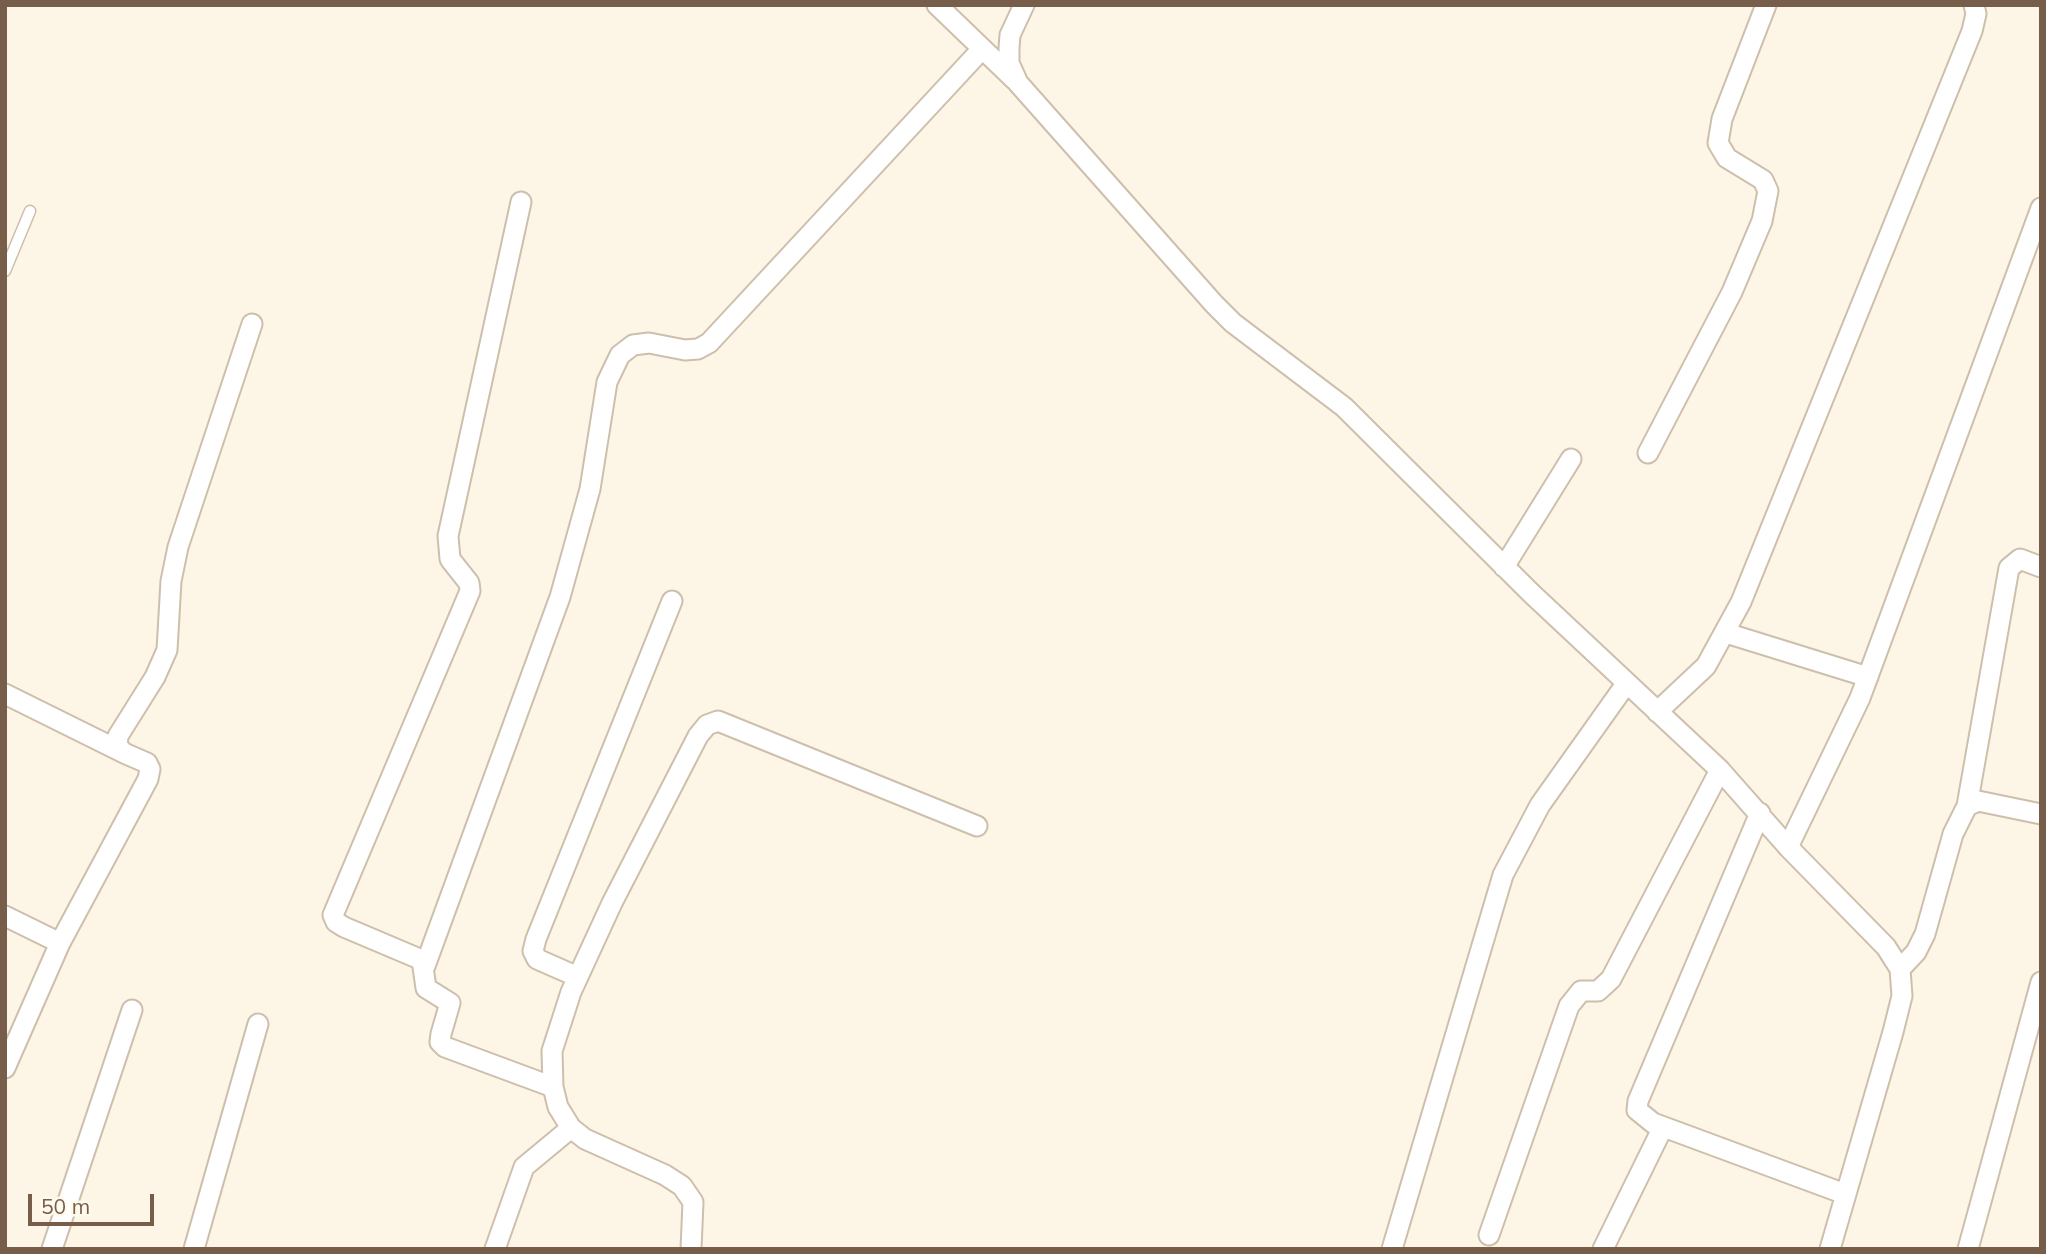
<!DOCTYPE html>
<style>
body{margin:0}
#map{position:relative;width:2046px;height:1254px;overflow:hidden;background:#fdf6e6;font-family:Mulish,sans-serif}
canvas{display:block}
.frame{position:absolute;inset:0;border:7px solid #765e4a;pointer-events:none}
.scale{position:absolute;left:28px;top:1194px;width:126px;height:32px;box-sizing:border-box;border:4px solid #765e4a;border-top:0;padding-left:9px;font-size:21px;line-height:24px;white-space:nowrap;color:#765e4a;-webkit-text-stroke:5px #fffaec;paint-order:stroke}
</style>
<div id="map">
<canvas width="2046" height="1254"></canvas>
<div class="frame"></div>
<div class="scale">50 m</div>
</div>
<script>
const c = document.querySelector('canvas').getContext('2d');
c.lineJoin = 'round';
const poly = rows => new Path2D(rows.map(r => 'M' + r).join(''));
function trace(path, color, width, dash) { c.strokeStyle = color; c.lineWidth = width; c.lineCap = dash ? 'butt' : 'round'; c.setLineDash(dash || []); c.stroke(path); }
const lane = poly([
 [5,271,30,211]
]);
const street = poly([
 [937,5,1015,80],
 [1024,5,1010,35,1009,48,1009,63,1018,83,1214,304,1233,323,1344,407,1531,593,1720,770,1788,847,1886,947,1900,969,1902,996,1893,1032,1830,1249],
 [521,202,448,536,450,559,469,583,470,591,333,915,336,922,344,927,422,960,426,988,450,1003,441,1034,440,1042,445,1047,553,1087],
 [1648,453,1732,292,1762,221,1768,191,1763,180,1727,158,1718,143,1722,119,1766,5],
 [1504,567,1571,459],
 [1726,633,1868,677],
 [5,694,124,753],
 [1657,712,1706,666,1741,602,1972,31,1976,14,1974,5],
 [1967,806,2009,568,2020,559,2041,567],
 [1760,813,1638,1101,1637,1110,1653,1123,1845,1194],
 [1788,847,1860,698,2041,208],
 [5,916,60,943],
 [425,966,560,597,590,489,607,382,620,355,633,345,649,343,685,350,698,349,709,343,982,49],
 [1900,969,1916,952,1925,934,1953,834,1967,806,1978,801,2041,814],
 [578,977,537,959,533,951,536,939,672,601],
 [5,1068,60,943,148,779,150,769,147,763,124,753,117,746,118,736,155,677,167,650,171,581,178,547,252,324],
 [1489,1235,1569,1006,1581,991,1598,991,1611,979,1720,770],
 [52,1249,132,1010],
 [194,1249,258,1024],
 [495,1249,524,1167,571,1128],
 [691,1249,693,1202,682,1186,665,1175,585,1139,571,1128,558,1107,553,1087,552,1051,571,992,612,903,698,736,707,725,718,721,977,826],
 [1392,1249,1503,875,1540,805,1626,684],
 [1603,1249,1663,1127],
 [1968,1249,2041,982]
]);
trace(lane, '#cebfac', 13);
trace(street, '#cebfac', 23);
trace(lane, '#fff', 10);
trace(street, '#fff', 19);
</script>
